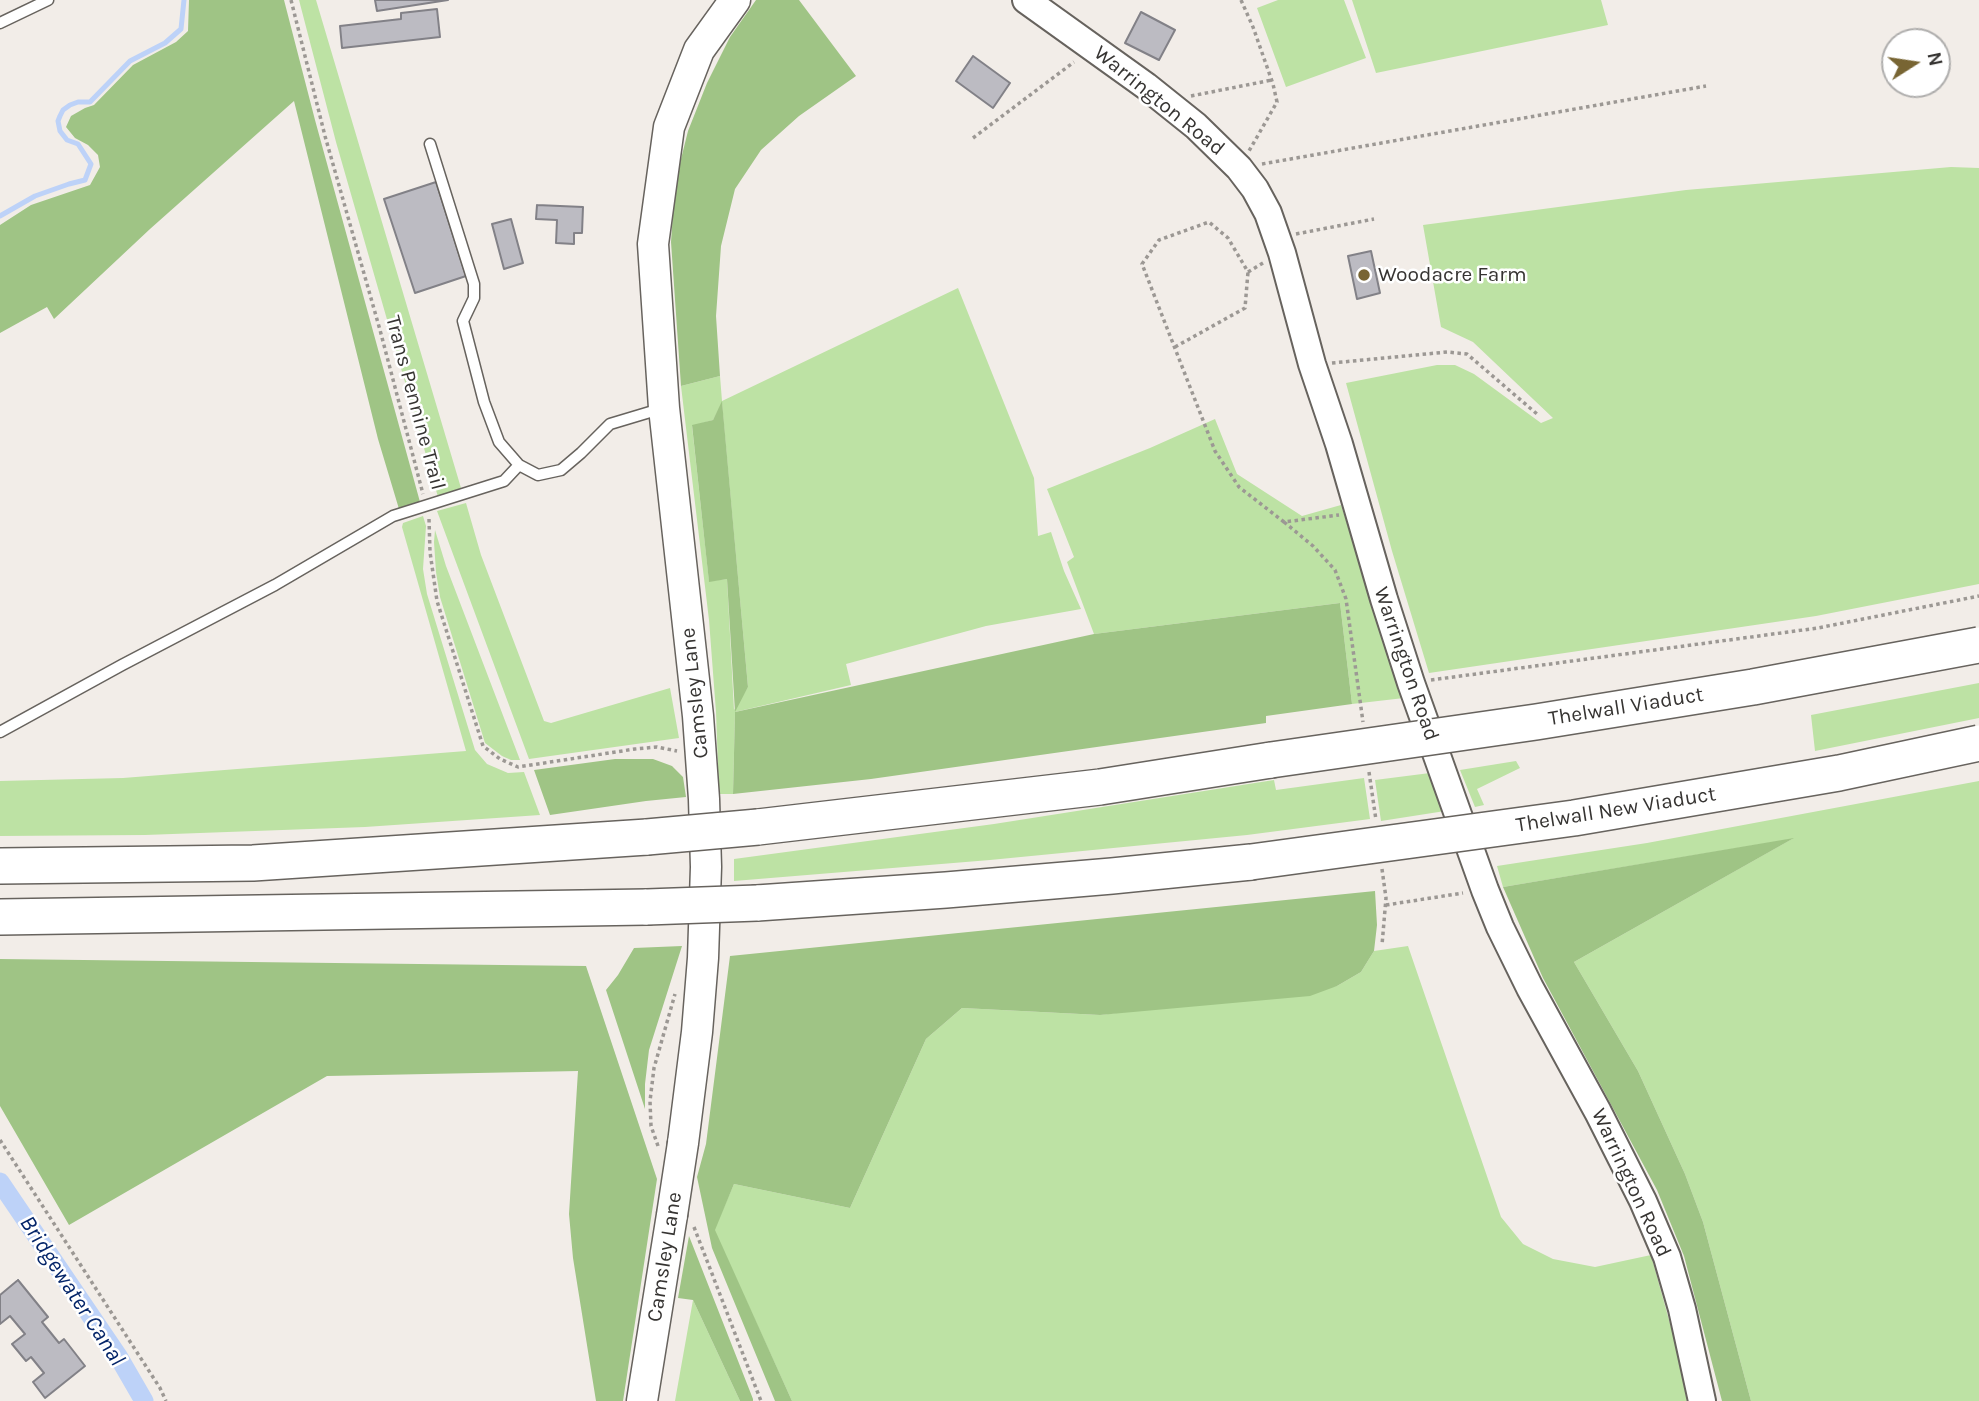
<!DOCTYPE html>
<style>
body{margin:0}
#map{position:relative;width:1979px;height:1401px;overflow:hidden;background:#f2ede8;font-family:Karla,sans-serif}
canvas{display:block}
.north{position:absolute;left:1881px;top:28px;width:70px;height:70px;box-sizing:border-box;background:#fff;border:2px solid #afaead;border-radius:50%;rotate:78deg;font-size:19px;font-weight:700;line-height:28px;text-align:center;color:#363432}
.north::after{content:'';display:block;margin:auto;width:24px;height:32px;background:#786533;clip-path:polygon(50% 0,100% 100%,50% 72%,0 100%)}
</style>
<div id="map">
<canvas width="1979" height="1401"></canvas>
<div class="north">N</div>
</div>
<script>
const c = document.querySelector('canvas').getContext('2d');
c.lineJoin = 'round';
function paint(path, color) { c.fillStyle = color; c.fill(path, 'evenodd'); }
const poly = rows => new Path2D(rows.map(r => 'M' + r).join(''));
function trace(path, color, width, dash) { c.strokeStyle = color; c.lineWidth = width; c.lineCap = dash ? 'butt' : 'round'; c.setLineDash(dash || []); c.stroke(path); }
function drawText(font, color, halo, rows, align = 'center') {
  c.font = font + ' Karla,sans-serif'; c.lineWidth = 5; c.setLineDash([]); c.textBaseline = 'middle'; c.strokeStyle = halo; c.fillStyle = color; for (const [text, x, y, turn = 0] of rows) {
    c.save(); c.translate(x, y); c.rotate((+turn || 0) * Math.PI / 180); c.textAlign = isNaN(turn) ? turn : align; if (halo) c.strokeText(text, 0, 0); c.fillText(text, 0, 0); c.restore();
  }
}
const green = poly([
 [299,0,316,0,461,488,438,497,336,142],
 [1278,0,1344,0,1366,58,1286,87,1257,8],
 [1352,0,1601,0,1608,25,1376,73],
 [1951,167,1979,168,1979,584,1816,616,1429,673,1392,551,1346,383,1437,365,1455,365,1474,374,1541,423,1553,418,1473,342,1441,327,1423,225,1686,190],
 [958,288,1034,478,1038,536,1051,532,1064,571,1081,609,986,626,846,664,851,685,735,712,733,794,719,794,716,712,709,620,681,386,720,376,722,401],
 [722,403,748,687,734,710,727,579,709,581,692,426,713,420],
 [1215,419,1237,474,1302,516,1341,505,1404,698,1352,704,1340,603,1094,634,1067,562,1074,557,1047,489,1150,448],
 [466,503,481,555,544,721,551,723,670,688,679,738,529,759,437,511],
 [423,516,426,526,423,569,427,594,475,750,487,764,508,773,524,772,540,815,365,827,145,835,0,836,0,781,123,778,466,751,402,527,403,523],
 [435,530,446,566,520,760,511,760,502,756,485,743,440,597,436,572,434,542],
 [1979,683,1979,718,1815,751,1811,715],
 [1516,761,1520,768,1477,789,1484,805,1475,807,1460,770],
 [1430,773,1445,811,1381,821,1375,780],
 [1364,778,1370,819,1247,835,990,860,734,881,734,859,994,824,1274,780,1276,790],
 [1979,781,1979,1401,1751,1401,1703,1222,1685,1174,1638,1071,1574,962,1792,839,1503,887,1497,866,1647,843],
 [1408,946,1501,1217,1523,1244,1553,1259,1595,1267,1651,1255,1674,1338,1687,1401,792,1401,714,1230,734,1184,850,1208,926,1039,962,1008,1100,1015,1337,986,1361,972,1374,951],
 [693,1300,740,1401,675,1401]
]);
const forest = poly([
 [189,0,284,0,315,120,420,502,399,509,378,439,294,101,150,229,54,319,47,307,0,333,0,225,31,205,90,185,100,167,98,155,88,145,75,138,66,127,71,116,85,108,94,105,133,65,176,42,188,31],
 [756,0,799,0,856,76,799,116,761,150,735,189,721,246,716,316,720,376,681,386,671,242,675,183,688,131,707,83,730,37],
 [722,401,748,687,735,712,1094,634,1340,603,1352,704,1266,716,1266,723,871,779,733,794,735,712,727,579,709,582,692,425,713,420],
 [615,759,653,759,672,766,683,777,686,797,646,801,550,815,534,770],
 [1794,838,1574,962,1638,1071,1685,1174,1703,1222,1751,1401,1722,1401,1684,1256,1657,1190,1543,978,1503,887],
 [1375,891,1377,925,1374,951,1361,972,1337,986,1310,996,1100,1015,962,1008,926,1039,850,1208,734,1184,715,1230,792,1401,775,1401,712,1248,697,1177,706,1144,730,956],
 [682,946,649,1050,645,1084,645,1109,606,990,618,975,634,948],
 [0,959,586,966,657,1179,623,1401,596,1401,573,1258,569,1214,578,1071,327,1076,69,1225,0,1106],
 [689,1236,753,1399,753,1401,740,1401,693,1300,678,1298]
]);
const stream = poly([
 [0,216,35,196,69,184,85,180,91,164,78,144,67,140,60,131,58,121,60,116,63,110,70,105,78,102,90,102,130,61,165,43,181,29,184,0]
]);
const canal = poly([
 [0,1182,118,1356,144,1401]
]);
const building = poly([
 [375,0,448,0,377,11,375,0],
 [437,9,440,37,342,48,340,26,401,19,401,13,437,9],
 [1141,12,1175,30,1159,60,1125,43,1141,12],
 [973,56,1010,83,993,108,956,81,973,56],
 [436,182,466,276,415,293,384,199,436,182],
 [537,205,583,207,582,233,574,233,574,244,556,243,557,220,536,219,537,205],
 [511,219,523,263,504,269,492,224,511,219],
 [1371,251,1380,293,1357,299,1348,256,1371,251],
 [18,1280,48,1317,42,1322,59,1343,64,1339,85,1366,45,1398,33,1382,44,1373,31,1357,26,1361,12,1344,25,1334,10,1316,0,1324,0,1295,18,1280]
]);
const path = poly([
 [291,0,325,136,380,330,423,494],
 [1241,0,1253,27,1273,84,1277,102,1249,151],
 [1191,96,1272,80],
 [973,138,1074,62],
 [1262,164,1706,86],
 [1296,234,1374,219],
 [1263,263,1248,272,1228,238,1209,222,1159,240,1142,264,1215,451,1239,487,1284,522,1339,515],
 [1175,347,1245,308,1248,272],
 [1332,363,1447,352,1467,354,1537,414],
 [429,519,430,552,437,601,483,746,500,759,518,767,635,749,657,747,677,751],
 [1284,522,1313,546,1335,570,1346,599,1363,722],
 [1431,680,1818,628,1979,596],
 [1369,772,1376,820],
 [1382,869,1386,898,1382,945],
 [1386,905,1463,893],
 [0,1140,160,1388,166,1401],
 [658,1146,651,1126,650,1101,654,1068,675,994],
 [694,1227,761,1401]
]);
const lane = poly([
 [0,23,48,0],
 [430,144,474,284,474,298,463,321,484,402,499,442,519,465,538,475,561,470,581,453,610,424,660,409],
 [0,732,122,665,275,585,393,516,504,481,519,465]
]);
const secondary = poly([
 [1026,0,1146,86,1196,126,1239,168,1255,189,1268,213,1282,253,1312,364,1339,444,1384,599,1411,683,1485,890,1500,927,1530,988,1598,1112,1643,1201,1667,1257,1682,1309,1702,1401]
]);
const primary = poly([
 [683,1143,697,1032,703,958,706,867,704,799,698,716,664,408,653,244,669,127,699,50,735,0],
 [642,1401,672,1215]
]);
const highway = poly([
 [758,827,1100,787,1271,760],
 [0,866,253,863,647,837],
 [757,903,946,890,1112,876,1251,862],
 [0,917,647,907]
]);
const primaryBridge = poly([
 [672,1215,683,1143]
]);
const highwayBridge = poly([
 [1271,760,1536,722,1753,687,1979,645],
 [647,837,758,827],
 [1251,862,1574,818,1839,773,1979,743],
 [647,907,757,903]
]);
const markers = [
 [1364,275,7,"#786533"]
];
const streetNames = [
 ["Warrington Road",1159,101,39],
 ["Trans Pennine Trail",415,403,75],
 ["Warrington Road",1406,664,71],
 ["Camsley Lane",695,693,-96],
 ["Thelwall Viaduct",1626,707,-9],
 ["Thelwall New Viaduct",1616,810,-9],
 ["Warrington Road",1631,1183,65],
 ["Camsley Lane",665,1257,-81]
];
const poiNames = [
 ["Woodacre Farm",1378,275]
];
const waterNames = [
 ["Bridgewater Canal",72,1291,57]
];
paint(green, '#bde2a4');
paint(forest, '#9fc485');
trace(stream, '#bdd2f8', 5);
trace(canal, '#bdd2f8', 19);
paint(building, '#bcbbc2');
trace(building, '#828187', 2);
trace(lane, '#67635e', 13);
trace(secondary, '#67635e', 30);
trace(primary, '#67635e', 33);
trace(highway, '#67635e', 38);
trace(path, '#9c9894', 3.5, [3.5, 3.5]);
trace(lane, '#fff', 10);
trace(secondary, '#fff', 26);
trace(primary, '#fff', 30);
trace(highway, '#fff', 35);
trace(primaryBridge, '#67635e', 33, []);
trace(highwayBridge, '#67635e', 38, []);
trace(primaryBridge, '#fff', 30);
trace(highwayBridge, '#fff', 35);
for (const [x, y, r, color] of markers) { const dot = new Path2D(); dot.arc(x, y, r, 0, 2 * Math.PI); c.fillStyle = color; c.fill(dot); trace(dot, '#fff', 2.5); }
drawText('21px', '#363432', '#fff', streetNames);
drawText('21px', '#363432', '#fff', poiNames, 'left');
drawText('italic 23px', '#042569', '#fff', waterNames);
</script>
